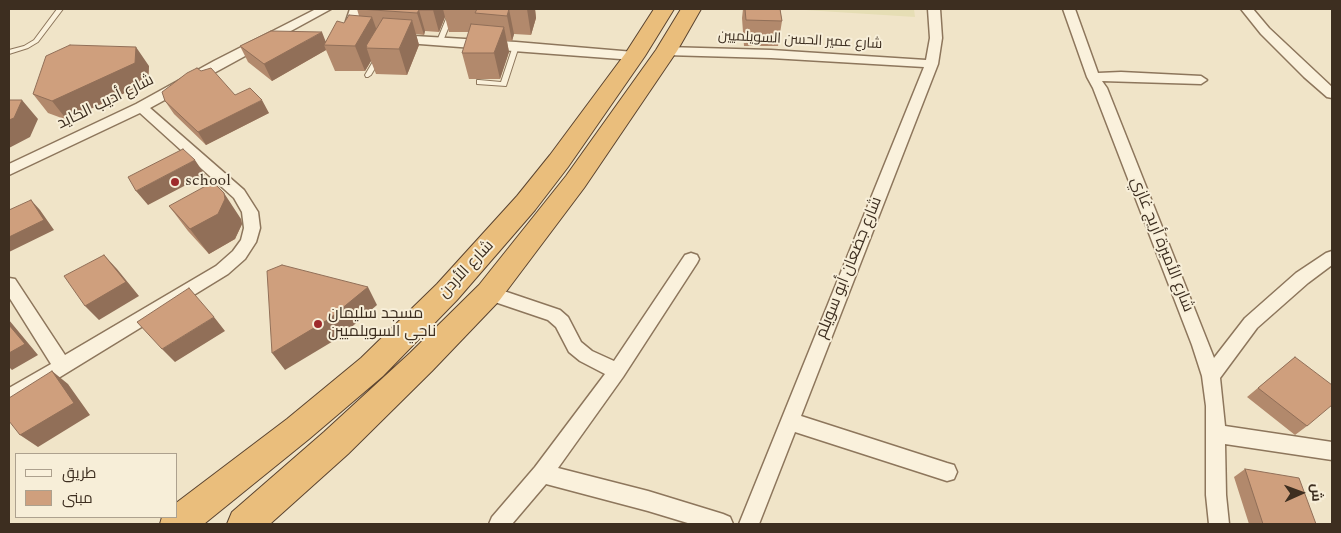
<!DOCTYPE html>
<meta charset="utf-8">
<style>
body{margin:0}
#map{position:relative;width:1341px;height:533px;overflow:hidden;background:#f0e4c8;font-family:Spectral,Cairo,serif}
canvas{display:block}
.frame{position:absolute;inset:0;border:10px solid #3d2e20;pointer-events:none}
.legend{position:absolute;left:15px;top:453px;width:162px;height:65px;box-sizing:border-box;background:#f7eed8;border:1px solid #ada18e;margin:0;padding:6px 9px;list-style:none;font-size:15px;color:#3d2e20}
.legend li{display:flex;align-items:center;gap:10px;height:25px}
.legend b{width:25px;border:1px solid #ada18e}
.north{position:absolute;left:1276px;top:468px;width:50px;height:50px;-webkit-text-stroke:4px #f7eed8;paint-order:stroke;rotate:88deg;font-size:14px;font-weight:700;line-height:20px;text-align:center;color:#3d2e20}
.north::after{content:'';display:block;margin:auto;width:18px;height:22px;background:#3d2e20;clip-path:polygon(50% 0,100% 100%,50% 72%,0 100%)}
</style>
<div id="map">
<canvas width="1341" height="533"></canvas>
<div class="frame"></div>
<ul class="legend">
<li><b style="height:6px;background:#faf1dc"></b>طريق</li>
<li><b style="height:14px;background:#cf9f7d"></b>مبنى</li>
</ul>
<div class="north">ش</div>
</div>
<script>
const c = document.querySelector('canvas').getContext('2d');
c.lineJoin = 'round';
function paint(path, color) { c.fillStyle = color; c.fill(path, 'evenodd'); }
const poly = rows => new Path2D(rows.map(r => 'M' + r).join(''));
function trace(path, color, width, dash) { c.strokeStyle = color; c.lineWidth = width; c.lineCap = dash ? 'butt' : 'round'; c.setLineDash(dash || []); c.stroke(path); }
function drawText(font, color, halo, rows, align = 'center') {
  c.font = font + ' Spectral,Cairo,serif'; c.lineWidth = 4; c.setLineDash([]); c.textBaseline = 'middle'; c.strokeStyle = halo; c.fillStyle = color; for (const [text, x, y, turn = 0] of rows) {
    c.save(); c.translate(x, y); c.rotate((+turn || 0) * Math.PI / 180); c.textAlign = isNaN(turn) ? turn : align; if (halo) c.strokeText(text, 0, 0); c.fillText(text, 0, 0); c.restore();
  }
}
const farmland = poly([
 [789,9,914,9,915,17]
]);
const service = poly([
 [57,9,63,9,38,42,28,48,9,54,9,50,24,46,34,40,57,9],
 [451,12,454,14,443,41,442,42,438,42,437,41,448,14,451,12],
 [516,44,519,46,506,86,477,84,477,80,479,80,501,82,513,46,516,44],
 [378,56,381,58,371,75,368,77,366,77,365,75,375,58,378,56]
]);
const minor = poly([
 [316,9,331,9,150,108,244,190,258,212,260,228,256,242,245,259,228,274,16,404,9,406,9,388,51,364,9,297,9,278,15,279,65,355,216,266,233,251,241,240,244,228,242,212,234,198,140,113,9,175,9,164,136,104,214,61,316,9],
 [350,9,362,9,358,21,359,28,364,34,362,37,354,37,347,29,346,21,350,9],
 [928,9,940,9,942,38,938,64,801,416,947,463,954,465,957,472,954,479,947,481,795,432,759,524,739,524,924,67,771,58,666,55,660,51,666,47,771,50,926,60,930,38,928,9],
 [1063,9,1075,9,1098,73,1121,72,1201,76,1207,80,1201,84,1102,81,1107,88,1214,358,1245,318,1296,273,1326,253,1332,251,1332,265,1308,283,1257,328,1220,378,1225,426,1332,442,1332,460,1225,444,1226,495,1229,524,1209,524,1206,495,1206,406,1202,376,1192,345,1093,88,1087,77,1063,9],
 [1241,9,1253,9,1269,28,1332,87,1332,98,1327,97,1304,77,1261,34,1241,9],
 [397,35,516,42,634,52,640,56,634,60,393,42,391,39,397,35],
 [691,253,697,255,699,259,697,263,623,377,558,468,648,491,723,514,730,517,733,524,691,524,648,511,546,484,512,524,489,524,492,517,535,467,605,374,580,361,569,352,556,327,548,320,483,298,481,293,483,288,489,286,560,310,568,317,581,342,592,351,614,361,685,255,691,253]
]);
const trunk = poly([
 [654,9,674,9,645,56,568,167,535,210,457,300,383,376,309,439,204,524,160,524,162,517,176,517,176,503,287,419,361,358,437,284,517,196,550,155,625,54,654,9],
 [681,9,701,9,677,51,584,188,499,301,432,371,348,454,270,524,227,524,232,512,324,432,410,353,479,285,566,176,656,50,681,9]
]);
const wall = poly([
 [357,9,535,9,536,18,531,35,514,34,512,41,507,41,509,52,500,79,469,79,462,53,469,32,449,32,445,17,439,32,425,31,424,35,416,34,419,45,407,75,376,74,371,61,365,71,335,71,326,50,272,81,248,62,240,46,326,41,344,23,359,16],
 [743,9,780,9,782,21,778,46,744,46,742,18],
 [149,66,148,82,67,120,48,113,33,94],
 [201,71,235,95,269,113,206,145,174,114,165,101],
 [169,206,241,219,242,224,235,239,209,254,188,231],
 [1295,357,1307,426,1295,435,1247,397],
 [1245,469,1316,524,1249,524,1234,477]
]);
const shadedWall = poly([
 [433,9,443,9,445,17,439,32,433,10],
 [509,9,514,34,512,41,507,16],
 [527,9,535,9,536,18,531,35],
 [419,10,425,31,424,35,417,13],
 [372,17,381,42,366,46,371,61,365,71,355,46],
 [412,20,419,45,407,75,399,49],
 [504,27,509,52,500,79,494,53],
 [322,32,327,45,324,45,326,50,272,81,264,64],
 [136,47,149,66,148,82,67,120,52,101],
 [22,100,38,119,30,137,9,148,9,120],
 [262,100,269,113,206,145,198,132],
 [195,160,205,175,148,205,136,191],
 [224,193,241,219,242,224,235,239,209,254,190,229],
 [31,200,40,210,54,230,9,252,9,237],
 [104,255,117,269,139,296,99,320,85,306],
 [368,287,377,305,340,337,285,370,272,353],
 [214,317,225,331,175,362,162,349],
 [9,320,38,355,12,370,9,367],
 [52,371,68,384,90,415,38,447,20,435]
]);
const building = poly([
 [359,9,433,9,433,10,419,10,417,13,359,9],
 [477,9,509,9,507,16,475,13,477,9],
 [745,9,780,9,782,21,746,20,745,9],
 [349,15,372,17,355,46,324,45,337,21,344,23,349,15],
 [383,18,412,20,399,49,366,48,367,46,366,46,383,18],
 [471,24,504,27,494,53,462,53,471,24],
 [271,31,322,32,264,64,240,46,271,31],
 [70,45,136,47,135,63,52,101,33,94,46,56,70,45],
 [197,68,201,71,211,68,235,95,250,88,262,100,198,132,165,101,162,92,187,73,197,68],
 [9,100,22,100,14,118,9,120,9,100],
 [183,149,195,160,136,191,128,177,183,149],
 [213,182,224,193,225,199,218,214,190,229,169,206,213,182],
 [31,200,44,220,9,237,9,210,31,200],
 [104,255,126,282,85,306,64,276,104,255],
 [282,265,368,287,329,319,272,353,267,271,282,265],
 [189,288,214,317,162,349,137,322,189,288],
 [9,325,25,344,9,353,9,325],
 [1295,357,1332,385,1332,405,1307,426,1258,388,1295,357],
 [52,371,74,403,20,435,9,421,9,398,52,371],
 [1245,469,1299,478,1316,524,1263,524,1245,469]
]);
const markers = [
 [175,182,5,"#9e2a2b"],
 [318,324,5,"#9e2a2b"]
];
const farStreetnames = [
 ["شارع عمير الحسن السويلميين",800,41,3]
];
const streetNames = [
 ["شارع أديب الكايد",106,103,-26],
 ["شارع الأميرة أريج غازي",1161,245,68],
 ["شارع جضعان أبو سويلم",850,268,-68],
 ["شارع الأردن",467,270,-47]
];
const poiNames = [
 ["school",185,182],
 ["مسجد سليمان",328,315],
 ["ناجي السويلميين",328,333]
];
paint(farmland, '#e6deb5');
trace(service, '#8d765c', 2);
trace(minor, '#8d765c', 3);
trace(trunk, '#5b4430', 2);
paint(service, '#faf1dc');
paint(minor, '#faf1dc');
paint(trunk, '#eabe7c');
paint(wall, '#b2896c');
paint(shadedWall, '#916f58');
paint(building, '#cf9f7d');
trace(building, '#916f58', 1);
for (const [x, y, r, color] of markers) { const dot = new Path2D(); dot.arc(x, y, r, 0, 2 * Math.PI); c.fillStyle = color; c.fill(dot); trace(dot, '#f7eed8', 2); }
drawText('14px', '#3d2e20', '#f7eed8', farStreetnames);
drawText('16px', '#3d2e20', '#f7eed8', streetNames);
drawText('16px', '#3d2e20', '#f7eed8', poiNames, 'left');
</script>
